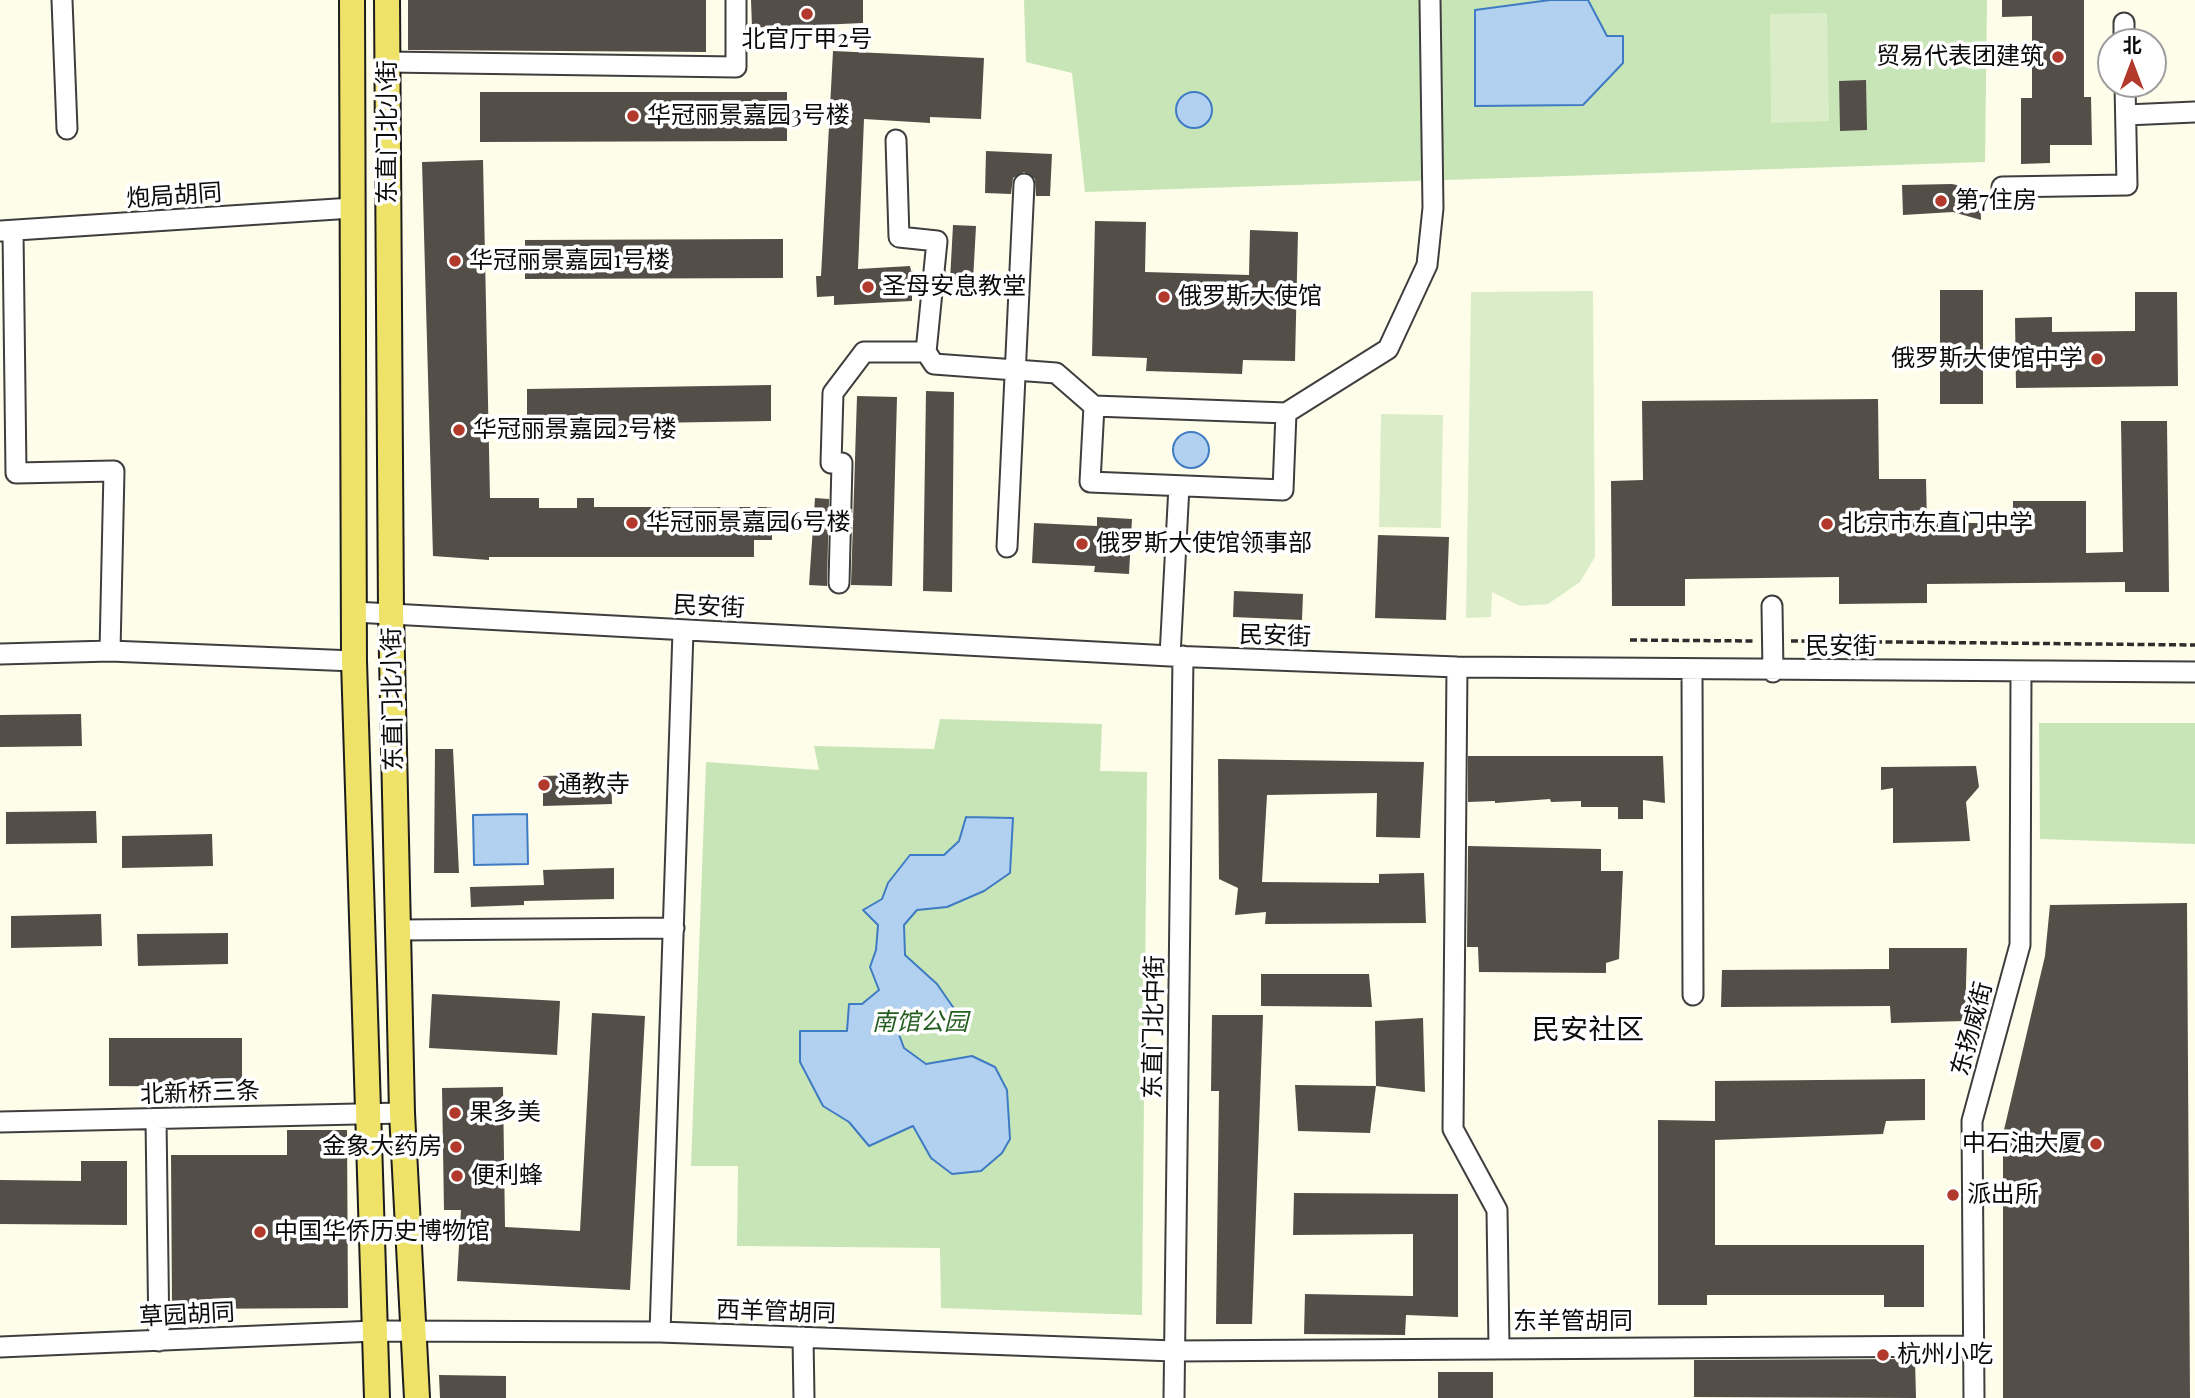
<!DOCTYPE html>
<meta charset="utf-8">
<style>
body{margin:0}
#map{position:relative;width:2195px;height:1398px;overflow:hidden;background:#fefdea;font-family:"Playfair Display","Noto Sans SC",serif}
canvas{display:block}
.north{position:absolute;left:2097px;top:28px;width:70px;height:70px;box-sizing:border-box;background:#fff;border:2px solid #9d9d9d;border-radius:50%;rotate:0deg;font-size:19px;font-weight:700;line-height:28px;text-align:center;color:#0b0b0b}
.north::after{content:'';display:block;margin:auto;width:24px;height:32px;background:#b13a2d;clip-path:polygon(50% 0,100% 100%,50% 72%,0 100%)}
</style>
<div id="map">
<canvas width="2195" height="1398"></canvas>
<div class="north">北</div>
</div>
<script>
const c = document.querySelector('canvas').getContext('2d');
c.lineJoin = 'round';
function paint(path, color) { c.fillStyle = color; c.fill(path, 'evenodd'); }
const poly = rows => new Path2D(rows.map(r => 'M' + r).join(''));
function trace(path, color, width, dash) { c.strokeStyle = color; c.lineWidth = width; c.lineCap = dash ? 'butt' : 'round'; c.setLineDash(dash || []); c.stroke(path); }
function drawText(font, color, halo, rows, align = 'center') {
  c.font = font + ' "Playfair Display","Noto Sans SC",serif'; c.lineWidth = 7; c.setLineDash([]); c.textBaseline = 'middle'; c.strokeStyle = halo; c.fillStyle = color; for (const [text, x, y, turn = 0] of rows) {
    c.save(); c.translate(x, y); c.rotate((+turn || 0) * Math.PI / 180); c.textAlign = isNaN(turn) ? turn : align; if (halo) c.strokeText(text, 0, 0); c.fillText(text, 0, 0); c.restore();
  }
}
const green = poly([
 [1024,0,1987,0,1985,162,1085,192,1072,73,1026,62],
 [940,719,1102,724,1100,771,1147,772,1142,1315,941,1308,940,1248,737,1246,738,1166,691,1166,706,762,819,770,814,746,934,749],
 [2039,723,2195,723,2195,844,2040,839]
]);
const pitch = poly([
 [1827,13,1829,121,1771,123,1770,14],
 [1593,291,1595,557,1580,582,1548,604,1520,606,1492,592,1491,617,1466,618,1471,292],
 [1381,414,1443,415,1441,528,1379,527]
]);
const water = poly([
 [1550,0,1588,0,1607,36,1623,36,1623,63,1583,105,1475,106,1475,10,1550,0],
 '1176 110a18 18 0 1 1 36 0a18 18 0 1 1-36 0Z',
 '1173 450a18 18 0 1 1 36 0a18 18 0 1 1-36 0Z',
 [527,814,528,864,474,865,473,815,527,814],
 [966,817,1013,818,1010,873,984,891,947,907,917,910,904,925,905,955,937,984,955,1010,946,1024,927,1025,905,1011,894,1021,904,1048,926,1064,972,1056,995,1067,1007,1090,1010,1139,1002,1153,981,1171,952,1174,931,1158,913,1126,869,1146,849,1122,823,1106,800,1062,800,1031,847,1031,849,1004,862,1004,879,990,870,967,876,950,878,925,863,910,882,899,888,883,910,855,944,855,959,841,966,817]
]);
const building = poly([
 [408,0,706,0,706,52,408,50],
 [751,0,863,0,863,23,752,28],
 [2002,0,2084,0,2084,97,2091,97,2092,145,2050,145,2050,163,2021,164,2021,98,2032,98,2032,16,2002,17],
 [833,51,984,58,981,119,930,117,930,123,864,119,858,269,910,266,911,271,918,274,921,279,919,291,912,294,912,301,834,305,834,296,817,297,816,276,821,276],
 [1866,80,1867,130,1840,131,1839,81],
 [480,92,787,92,787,141,480,142],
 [986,151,1052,154,1050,196,1036,196,1035,179,1024,172,1013,178,1011,194,985,193],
 [483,160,490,498,539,498,539,508,577,508,577,498,594,498,594,507,772,507,772,540,754,540,754,557,489,557,489,560,433,556,422,162],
 [1952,184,1980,190,1981,220,1953,212,1903,215,1902,185],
 [1095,221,1146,222,1145,272,1249,275,1250,230,1298,232,1295,361,1243,360,1242,374,1146,371,1147,358,1092,356],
 [953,225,976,226,973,281,950,280],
 [783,239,783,278,525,279,525,240],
 [1940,290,1983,290,1983,404,1940,404],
 [2135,292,2177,292,2178,386,2016,388,2015,318,2052,317,2052,332,2135,331],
 [771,385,771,421,527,425,527,389],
 [926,391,954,392,952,592,923,591],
 [857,396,897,397,892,586,851,585],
 [1878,399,1879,479,1926,479,1927,523,2013,523,2013,501,2086,501,2086,553,2123,552,2121,421,2167,421,2169,592,2125,592,2125,582,1927,584,1927,603,1839,604,1839,577,1685,579,1685,606,1612,606,1611,481,1643,480,1642,401],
 [815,498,829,499,827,586,809,585],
 [1097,517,1132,519,1129,574,1094,572,1095,566,1032,563,1034,523,1097,526],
 [1378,535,1449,537,1446,620,1375,618],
 [1234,591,1303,594,1302,620,1233,617],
 [81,714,82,746,0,747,0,715],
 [435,749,453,749,459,873,434,873],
 [1468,756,1663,756,1665,803,1643,800,1643,819,1618,819,1618,807,1581,807,1581,801,1551,802,1550,799,1495,803,1495,801,1468,802],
 [1218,759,1424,762,1420,838,1376,837,1377,793,1267,795,1262,882,1379,883,1379,874,1424,873,1426,923,1265,924,1266,912,1235,915,1238,888,1219,879],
 [1976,766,1979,787,1966,802,1970,841,1893,843,1893,788,1881,790,1881,767],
 [611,774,612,804,543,806,543,776],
 [96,811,97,843,6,844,6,812],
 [212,834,213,866,122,868,122,836],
 [1468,846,1601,849,1601,871,1623,871,1619,959,1606,963,1606,973,1479,972,1478,947,1467,947],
 [614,868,614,899,524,901,524,905,471,907,470,887,544,885,543,870],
 [2187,903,2190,1398,2003,1398,2003,1134,2045,956,2050,905],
 [101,914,102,946,11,948,11,916],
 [228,933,228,964,138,966,137,934],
 [1889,948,1967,948,1965,1021,1891,1023,1890,1006,1721,1007,1722,970,1889,969],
 [1261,974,1369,974,1372,1007,1261,1006],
 [432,994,560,1001,557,1055,429,1048],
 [592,1013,645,1016,630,1290,457,1281,461,1210,444,1210,442,1088,503,1087,505,1227,580,1231],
 [1212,1015,1263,1015,1252,1324,1216,1324,1219,1091,1211,1091],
 [1423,1018,1425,1092,1376,1086,1375,1021],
 [109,1038,242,1038,242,1087,109,1086],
 [1925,1079,1925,1120,1886,1121,1883,1134,1715,1140,1715,1245,1924,1245,1924,1307,1884,1307,1884,1295,1707,1295,1707,1305,1658,1305,1658,1120,1715,1121,1715,1081],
 [1295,1085,1376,1086,1370,1133,1298,1131],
 [287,1130,347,1130,348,1308,172,1309,171,1155,287,1155],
 [81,1161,127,1161,127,1225,0,1224,0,1180,81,1181],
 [1294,1193,1458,1194,1458,1317,1406,1315,1405,1335,1304,1334,1305,1294,1413,1296,1413,1234,1293,1235],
 [1915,1359,1916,1398,1694,1397,1694,1360],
 [1438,1372,1493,1372,1493,1398,1438,1398],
 [439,1375,506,1376,506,1398,440,1398]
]);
const path = poly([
 [1630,640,1755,641],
 [1791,641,2195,645]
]);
const minor = poly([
 [62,0,67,129],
 [2124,23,2124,42],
 [388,62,736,67,736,0],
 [2126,115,2195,112],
 [896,140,899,237,937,241,926,352,934,364,1056,373,1094,406,1286,413,1388,349,1427,265,1433,208,1430,0],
 [2002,187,2127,185,2125,84],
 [1,231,352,208],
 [13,232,16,473,114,471,110,651],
 [1094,406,1090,482,1283,490,1286,413],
 [1007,547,1024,184],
 [839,583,842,463,831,463,833,393,864,352,926,352],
 [1772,606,1773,672],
 [354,612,1170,656,1457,667,2195,672],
 [0,654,110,651,354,661],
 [1170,656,1179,486],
 [1457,667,1453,1129,1497,1210,1499,1347],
 [1692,670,1693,995],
 [398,930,674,928],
 [156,1119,159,1341],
 [0,1122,402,1113],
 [660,1332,683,631],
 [803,1337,804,1398],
 [0,1347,375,1331,660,1332,1174,1351,1973,1346],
 [1174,1398,1183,656],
 [1974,1398,1972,1121,2020,945,2021,673]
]);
const major = poly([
 [352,0,354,661,377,1398],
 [387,0,391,612,402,1113,417,1398]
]);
const markers = [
 [807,14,7,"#b13a2d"],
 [2058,57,7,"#b13a2d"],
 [633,116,7,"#b13a2d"],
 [1941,201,7,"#b13a2d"],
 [455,261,7,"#b13a2d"],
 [868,287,7,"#b13a2d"],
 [1164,297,7,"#b13a2d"],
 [2097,359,7,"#b13a2d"],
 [459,430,7,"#b13a2d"],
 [632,523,7,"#b13a2d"],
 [1827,524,7,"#b13a2d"],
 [1082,544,7,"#b13a2d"],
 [544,785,7,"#b13a2d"],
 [455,1113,7,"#b13a2d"],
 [2096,1144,7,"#b13a2d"],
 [456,1147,7,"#b13a2d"],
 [457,1176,7,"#b13a2d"],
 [1953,1195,7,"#b13a2d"],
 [260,1232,7,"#b13a2d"],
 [1883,1355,7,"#b13a2d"]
];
const poiNames = [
 ["北官厅甲2号",807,40,"center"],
 ["贸易代表团建筑",2044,57,"right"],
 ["华冠丽景嘉园3号楼",647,116],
 ["第7住房",1955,201],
 ["华冠丽景嘉园1号楼",469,261],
 ["圣母安息教堂",882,287],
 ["俄罗斯大使馆",1178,297],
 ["俄罗斯大使馆中学",2083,359,"right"],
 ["华冠丽景嘉园2号楼",473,430],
 ["华冠丽景嘉园6号楼",646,523],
 ["北京市东直门中学",1841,524],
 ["俄罗斯大使馆领事部",1096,544],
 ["通教寺",558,785],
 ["果多美",469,1113],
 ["中石油大厦",2082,1144,"right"],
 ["金象大药房",442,1147,"right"],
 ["便利蜂",471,1176],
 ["派出所",1967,1195],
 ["中国华侨历史博物馆",274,1232],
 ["杭州小吃",1897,1355]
];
const streetNames = [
 ["东直门北小街",388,132,-90],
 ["炮局胡同",174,196,-4],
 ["民安街",709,607,3],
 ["民安街",1275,636,2],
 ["民安街",1841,647],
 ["东直门北小街",393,699,-91],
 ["东直门北中街",1154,1027,-89],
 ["东扬威街",1972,1029,-75],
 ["北新桥三条",200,1093,-2],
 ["西羊管胡同",776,1312,2],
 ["草园胡同",187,1315,-3],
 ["东羊管胡同",1573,1322]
];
const parkNames = [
 ["南馆公园",920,1023]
];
const quarterNames = [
 ["民安社区",1588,1030]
];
paint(green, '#c8e5b7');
paint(pitch, '#dbedc8');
paint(water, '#b2d1f1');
trace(water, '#3e7bc3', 2);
paint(building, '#534e48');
trace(minor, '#3e3e3e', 23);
trace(major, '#1c1c1c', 28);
trace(path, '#2d2d2d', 3.5, [7, 3.5]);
trace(minor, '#fff', 19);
trace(major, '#efe269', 24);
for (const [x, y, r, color] of markers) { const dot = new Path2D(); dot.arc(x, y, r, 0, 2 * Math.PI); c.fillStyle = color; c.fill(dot); trace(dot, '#fff', 2.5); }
drawText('24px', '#0b0b0b', '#fff', poiNames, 'left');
drawText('24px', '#0b0b0b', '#fff', streetNames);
drawText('italic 24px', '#245d20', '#fff', parkNames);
drawText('28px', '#0b0b0b', '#fff', quarterNames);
</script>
